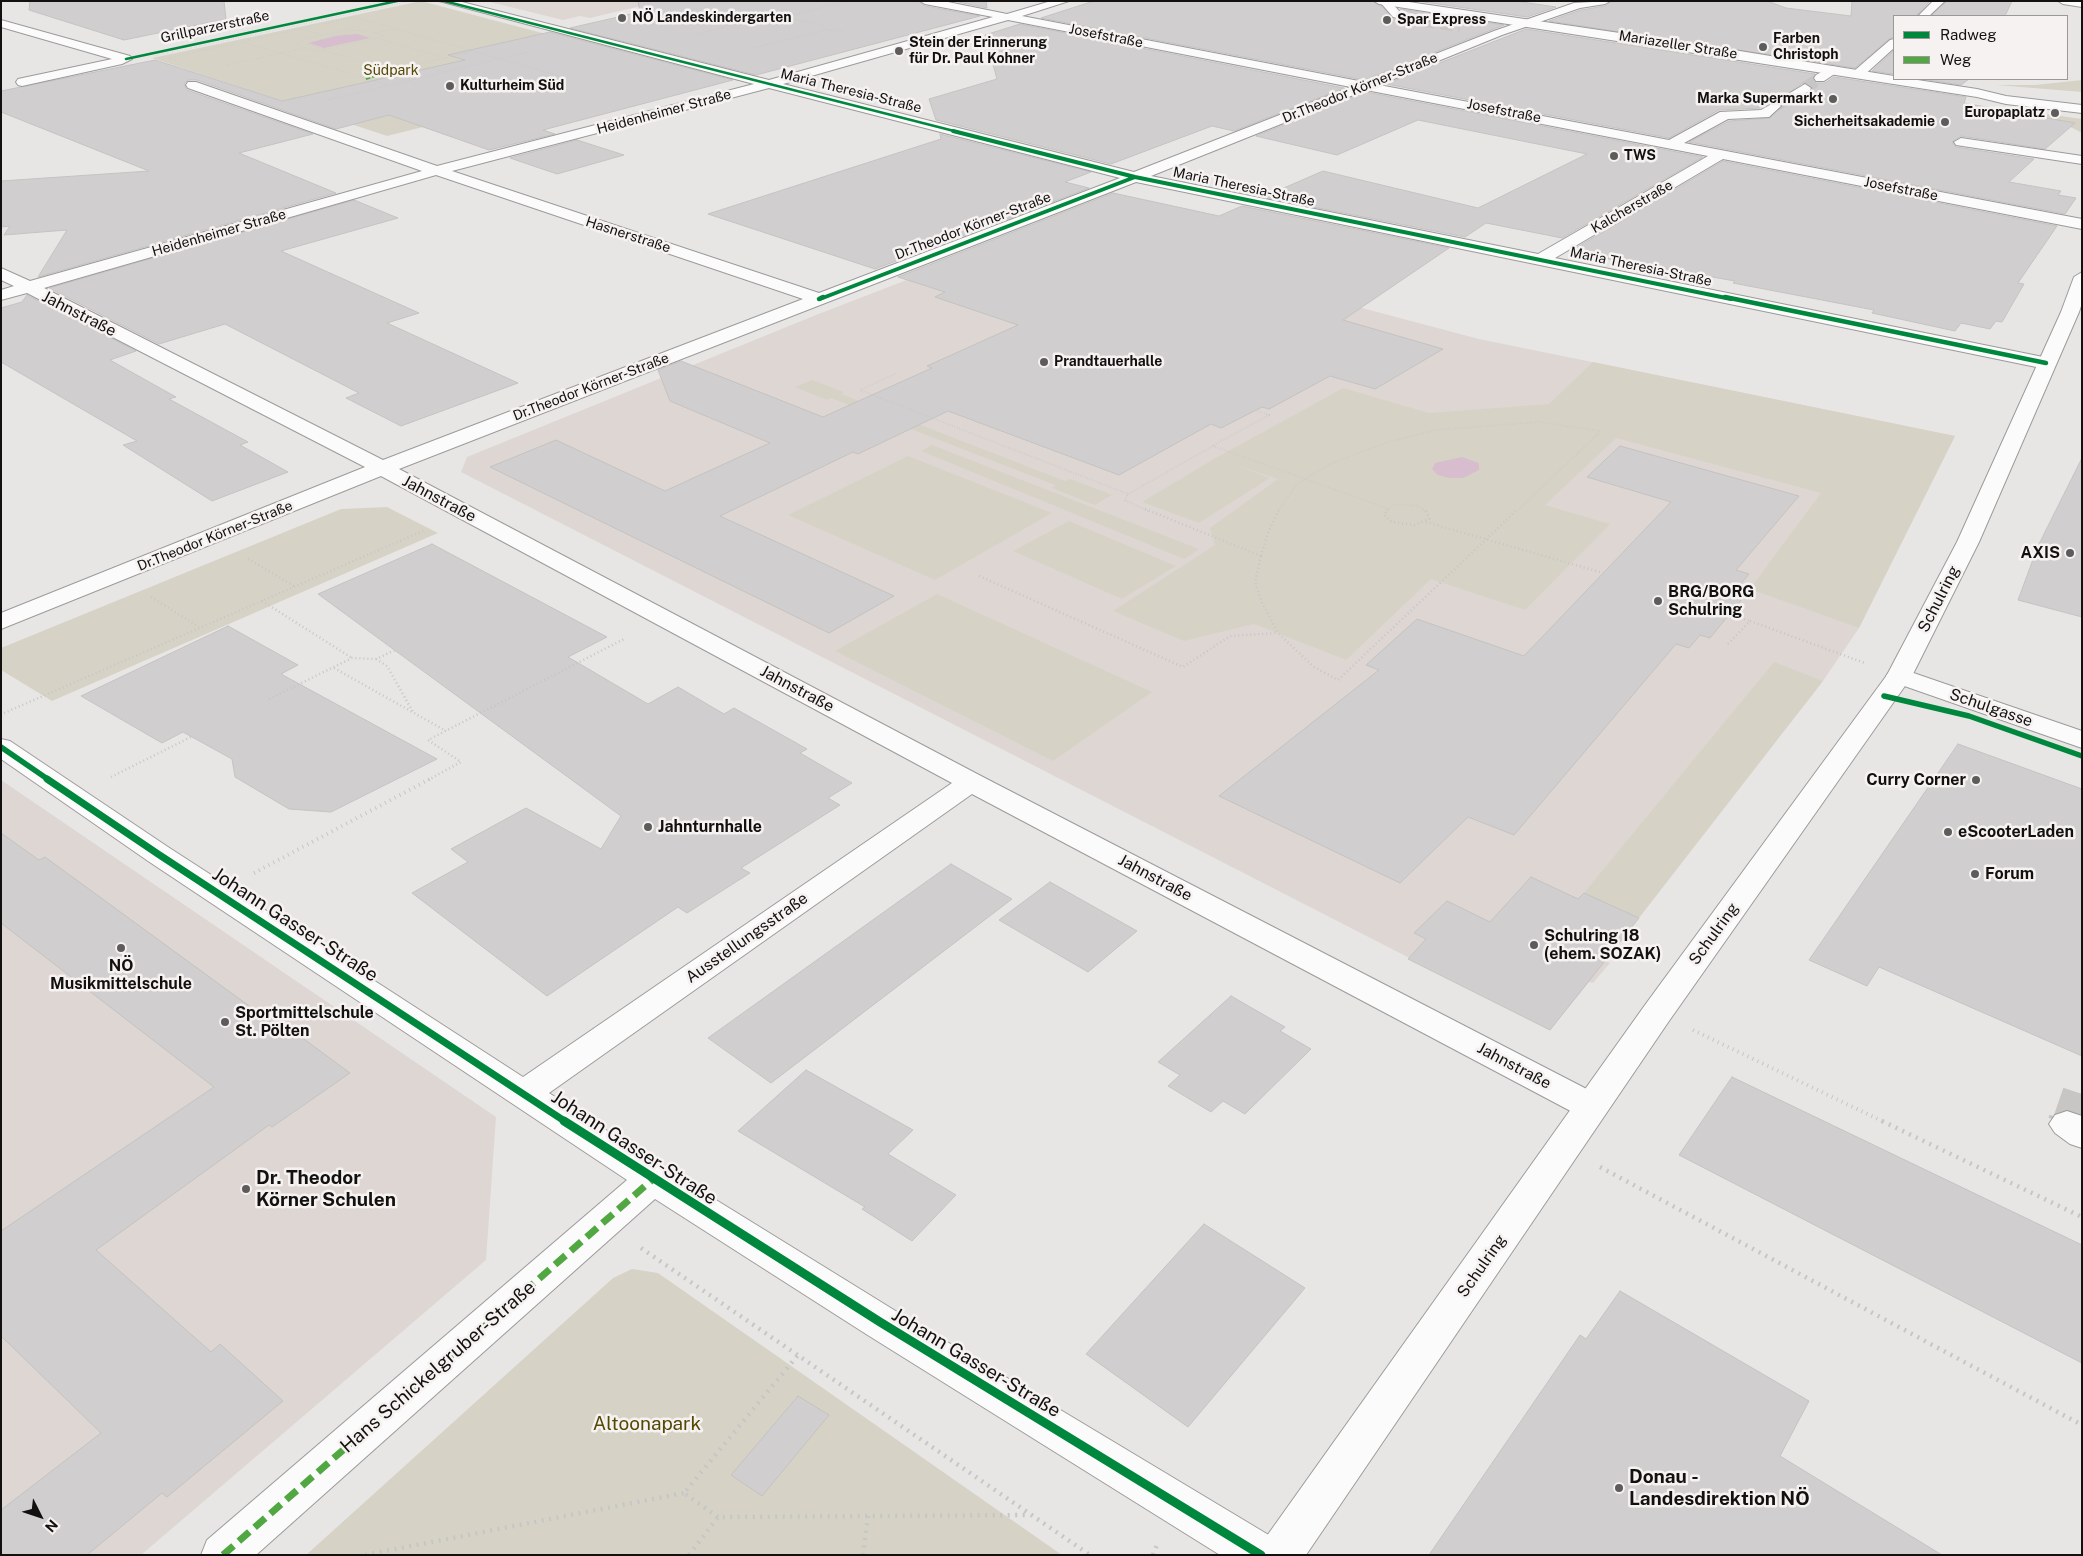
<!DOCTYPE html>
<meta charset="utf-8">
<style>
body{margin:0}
#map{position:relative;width:2083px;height:1556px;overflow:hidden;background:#e8e6e5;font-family:"Public Sans",sans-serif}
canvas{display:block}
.frame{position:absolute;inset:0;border:2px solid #121110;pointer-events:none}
.legend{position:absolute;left:1893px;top:15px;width:175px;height:65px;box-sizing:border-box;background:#f6f2f1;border:1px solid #9b9897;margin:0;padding:6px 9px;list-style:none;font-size:15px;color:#121110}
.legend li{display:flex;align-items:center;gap:10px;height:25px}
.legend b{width:25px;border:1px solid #9b9897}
.north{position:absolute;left:15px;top:1491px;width:50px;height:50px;-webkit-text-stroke:4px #f6f2f1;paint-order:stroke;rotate:131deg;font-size:14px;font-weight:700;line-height:20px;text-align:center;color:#121110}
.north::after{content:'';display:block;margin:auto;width:18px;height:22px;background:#121110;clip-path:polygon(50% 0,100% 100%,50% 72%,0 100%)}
</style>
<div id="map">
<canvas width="2083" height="1556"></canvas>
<div class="frame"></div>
<ul class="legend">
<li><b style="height:6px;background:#00873e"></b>Radweg</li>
<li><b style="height:6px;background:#51a842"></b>Weg</li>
</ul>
<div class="north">N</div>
</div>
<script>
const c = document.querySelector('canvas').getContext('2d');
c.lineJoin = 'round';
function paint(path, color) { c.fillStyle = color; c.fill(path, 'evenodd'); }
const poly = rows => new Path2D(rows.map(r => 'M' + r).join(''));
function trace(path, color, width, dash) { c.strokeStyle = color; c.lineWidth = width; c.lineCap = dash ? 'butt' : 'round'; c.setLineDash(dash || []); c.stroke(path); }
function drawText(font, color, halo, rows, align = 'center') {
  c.font = font + ' "Public Sans",sans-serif'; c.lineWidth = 5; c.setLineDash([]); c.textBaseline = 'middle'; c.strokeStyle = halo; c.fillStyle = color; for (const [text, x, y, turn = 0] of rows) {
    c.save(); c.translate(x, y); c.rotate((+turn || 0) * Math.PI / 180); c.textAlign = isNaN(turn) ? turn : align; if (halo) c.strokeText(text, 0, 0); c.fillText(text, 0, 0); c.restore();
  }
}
const built = poly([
 [486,1,643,1,637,3,645,5,590,18,580,16,563,20],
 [1049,225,1479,339,1955,436,1859,628,1823,681,1604,960,1610,963,1593,983,1589,982,1550,1030,461,472,467,457,816,315],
 [1,780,496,1117,486,1260,141,1555,1,1555]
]);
const green = poly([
 [421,1,667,66,387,136,152,58],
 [2082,80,2082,92,1996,85,2035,85],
 [2018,110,2082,119,2082,133,2061,122],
 [1593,362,1955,436,1859,628,1750,589,1821,493,1616,438,1545,505,1610,524,1525,610,1431,579,1346,660,1254,624,1184,641,1113,611,1215,545,1210,528,1278,479,1232,464,1270,478,1199,523,1142,502,1214,459,1343,388,1429,413,1549,404],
 [812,380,844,392,841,394,1065,481,1070,479,1112,495,1095,505,1052,488,1055,485,831,398,827,400,795,387],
 [932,445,1199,549,1184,559,921,451],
 [908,456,1052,513,935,580,788,515],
 [387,507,438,533,52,701,1,670,1,648,341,509],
 [1069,521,1176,566,1122,599,1013,551],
 [937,594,1152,692,1053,761,835,651],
 [1774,662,1823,681,1639,918,1584,893],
 [632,1269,658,1273,1062,1555,306,1555,613,1278]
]);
const water = poly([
 [357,34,370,38,324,48,309,43,336,36],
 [1462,457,1479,463,1479,470,1463,478,1449,478,1438,475,1432,469,1435,463]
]);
const building = poly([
 [30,1,224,1,226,19,124,40,29,10,30,1],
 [638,1,918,1,925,6,980,16,756,75,570,28,640,12,638,1],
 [954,1,986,1,987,8,954,1],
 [1094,1,1372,1,1381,6,1393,19,1423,26,1431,21,1428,18,1400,9,1504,25,1364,80,1041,18,1094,1],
 [1417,1,1515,1,1556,7,1527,17,1417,1],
 [1612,1,1767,1,1786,8,1851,16,1852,1,1930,1,1916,16,1894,16,1894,37,1889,39,1855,68,1549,21,1581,10,1605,6,1612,1],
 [1947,1,2012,1,2005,16,1931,16,1947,1],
 [1020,24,1344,88,1234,131,1212,126,1111,164,936,120,929,99,997,79,985,35,1020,24],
 [1526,29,1815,74,1812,79,1816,83,1825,83,1834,77,1966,97,1964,103,2075,123,2045,149,1961,136,1952,142,1956,147,2034,159,2009,182,2061,191,2058,195,2076,198,2065,214,1689,142,1729,121,1770,118,1783,106,1776,100,1760,108,1719,110,1669,138,1386,84,1526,29],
 [1804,82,1813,88,1810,93,1792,102,1783,97,1804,82],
 [550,32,733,80,543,130,555,134,489,150,389,115,336,129,197,80,188,80,184,84,187,90,313,134,239,153,336,193,38,277,67,230,4,235,10,226,1,227,1,181,149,171,1,112,1,91,155,60,282,101,465,60,448,55,550,32],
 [1894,50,1894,74,1872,71,1894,50],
 [1922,79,1969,79,1961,85,1922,79],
 [1366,92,1703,157,1562,238,1486,223,1465,237,1263,197,1323,171,1478,208,1587,154,1418,120,1337,155,1256,136,1366,92],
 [940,134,1091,172,1065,182,1089,188,875,269,708,214,941,139,940,134],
 [577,140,624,155,557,174,510,158,577,140],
 [1723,161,2057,226,2018,283,2024,284,2002,322,1996,321,1990,329,1961,323,1955,331,1872,313,1874,310,1733,283,1735,281,1569,252,1723,161],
 [1113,193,1219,216,1242,206,1449,248,1343,320,1443,349,1375,389,1330,376,1269,409,1262,407,1221,428,1211,424,1119,475,948,411,858,454,853,452,720,516,894,596,829,633,490,467,556,440,665,491,770,443,670,401,658,370,681,361,823,417,932,368,927,366,1018,325,935,297,945,292,898,277,1113,193],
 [354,200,398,218,281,251,419,313,387,323,518,383,401,426,346,398,359,393,225,324,159,344,49,288,354,200],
 [27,295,136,351,110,360,176,397,169,399,248,442,240,445,288,472,212,501,123,445,137,441,1,362,1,308,22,302,27,295],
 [1620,446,1799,496,1736,570,1749,574,1739,586,1750,589,1710,638,1700,635,1689,648,1676,644,1514,835,1468,817,1400,883,1219,796,1379,670,1366,665,1417,619,1524,656,1671,502,1587,477,1620,446],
 [2082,458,2082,617,2018,600,2038,546,2082,458],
 [432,544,607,637,568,657,648,704,678,687,724,714,734,708,807,749,800,753,852,783,828,798,840,805,741,868,750,873,687,913,678,907,547,996,412,893,468,862,451,849,526,808,601,849,621,816,318,594,432,544],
 [228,626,298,665,281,674,437,759,331,812,289,809,235,777,232,759,183,732,162,743,81,696,228,626],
 [1958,744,2082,789,2082,1056,1879,967,1867,986,1809,960,1958,744],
 [1,833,39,860,45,857,293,1038,297,1034,350,1073,272,1127,269,1125,96,1250,211,1352,220,1344,283,1401,167,1497,162,1493,87,1555,1,1555,1,1510,101,1433,1,1336,1,1231,214,1087,1,923,1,833],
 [951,864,1012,899,771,1083,708,1038,951,864],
 [1531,877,1578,899,1584,893,1639,918,1550,1030,1408,959,1426,939,1414,933,1447,901,1490,922,1531,877],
 [1050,882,1137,931,1088,972,999,920,1050,882],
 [1231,996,1285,1027,1280,1031,1311,1049,1245,1114,1223,1101,1211,1112,1168,1086,1180,1075,1158,1062,1231,996],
 [806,1070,913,1130,888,1154,956,1195,912,1241,862,1209,865,1207,738,1131,806,1070],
 [1732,1077,2082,1245,2082,1363,1679,1155,1732,1077],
 [1204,1224,1305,1288,1188,1427,1086,1354,1204,1224],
 [1620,1291,1809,1401,1780,1456,1942,1555,1429,1555,1580,1335,1586,1339,1620,1291],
 [798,1396,829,1415,762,1496,731,1475,798,1396]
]);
const minorTunnelFar2 = poly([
 [1423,21,1460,26],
 [1805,88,1820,78],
 [1775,106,1791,96]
]);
const minorTunnelFar1 = poly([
 [2068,1122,2082,1081]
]);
const minorTunnel = poly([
 [2067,1124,2068,1121]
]);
const pathFar4 = poly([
 [787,17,846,1],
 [648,21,730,1],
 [301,29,319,34],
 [375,33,394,29],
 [697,34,745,22,786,17,823,25,826,30],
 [377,38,445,58,393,70,322,50,377,38],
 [243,42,388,85],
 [753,48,826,30,844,31],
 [325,49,307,44,335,35,358,34,373,38],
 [322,50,315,51,295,44,306,38,350,30,367,31,385,36,378,38],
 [155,56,411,1],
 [445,58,472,52],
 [178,61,168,58,355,17,563,77],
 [227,65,304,48],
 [420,65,445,72],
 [328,100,528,52]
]);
const pathFar3 = poly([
 [895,374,860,390,1128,494,1125,500,1148,511],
 [1214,445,1269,415,1255,410],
 [1128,494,1213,446,1386,508],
 [1278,511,1297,484,1328,465,1385,443,1436,430,1538,422,1601,431,1517,511],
 [1386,511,1395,504,1418,506,1425,511]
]);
const pathFar2 = poly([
 [1145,509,1261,556],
 [1388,509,1384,515,1392,522,1414,525,1429,519,1427,512,1423,509],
 [1426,522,1603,573],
 [1261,556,1255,582,1262,603,1278,633,1314,667,1338,680,1518,509],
 [1261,556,1267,535,1279,509],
 [248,559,294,586],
 [979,576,1183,667,1230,636,1278,633],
 [151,597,199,627],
 [262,601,352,658],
 [1729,614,1750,621],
 [1728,644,1750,621,1865,663],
 [376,659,387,666,413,712],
 [334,668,446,731],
 [269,699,352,658,376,659,395,650],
 [4,713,425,530],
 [111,777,191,737],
 [428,780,461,762,428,740,626,638]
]);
const pathFar1 = poly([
 [254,873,430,779],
 [1693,1030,1884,1122]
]);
const path = poly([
 [1882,1121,2082,1217],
 [1600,1167,2082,1425],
 [641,1248,1090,1555],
 [718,1517,684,1493,798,1355],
 [365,1555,684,1493],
 [689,1555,718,1517,1030,1515],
 [863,1555,868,1516],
 [1153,1555,1157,1545]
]);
const minor = poly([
 [439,1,458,1,769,80,993,17,925,4,920,1,943,1,1007,14,1051,1,1069,1,1022,16,1364,82,1494,31,1574,3,1610,1,1605,4,1580,8,1502,35,1379,85,1669,140,1720,112,1761,110,1775,102,1781,106,1769,117,1728,119,1684,143,2082,219,2082,229,1723,159,1555,258,2053,359,2055,363,2053,367,2046,369,1136,182,399,469,981,776,1604,1098,1609,1107,1604,1116,1592,1120,1580,1116,972,794,549,1093,666,1169,894,1310,1277,1540,1283,1555,1220,1555,866,1334,655,1199,256,1555,201,1555,207,1540,627,1180,148,861,1,759,1,739,10,741,168,847,523,1077,952,783,381,476,1,629,1,613,365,467,27,293,1,300,1,290,14,286,1,280,1,268,30,281,422,171,188,88,186,85,188,82,196,82,437,166,754,84,439,1],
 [1008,20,1351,87,1134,172,783,84,1008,20],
 [769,88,1120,178,819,293,452,171,769,88],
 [1366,90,1708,156,1538,254,1151,176,1366,90],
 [436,175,803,299,383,460,44,288,436,175],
 [1390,1,1401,13,1427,19,1429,21,1423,24,1393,17,1380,2,1390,1],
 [1933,1,1945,1,1929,16,1918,16,1933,1],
 [2058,1,2082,1,2082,7,2063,4,2058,1],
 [1,20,130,56,132,59,122,64,22,86,18,85,16,82,18,79,112,59,1,27,1,20],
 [1894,39,1894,48,1862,77,1854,77,1852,74,1854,71,1890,40,1894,39],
 [1832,66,1836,67,1838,70,1836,73,1824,81,1816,81,1814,78,1816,75,1832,66],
 [1805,84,1811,88,1809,91,1791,100,1785,96,1805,84],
 [1961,138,2082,156,2082,164,1956,145,1954,142,1961,138],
 [1899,668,2082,731,2082,748,1890,681,1886,676,1890,671,1899,668],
 [2067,1111,2082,1116,2082,1148,2070,1144,2055,1133,2049,1124,2055,1115,2067,1111]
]);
const major = poly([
 [1374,1,1402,1,1715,47,1894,76,1894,79,1911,79,1977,89,2006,96,2082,105,2082,113,2006,104,1977,97,1379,4,1374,1],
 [2082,272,2082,303,2079,312,1979,542,1912,676,1669,1021,1306,1555,1258,1555,1264,1540,1645,1005,1887,675,1957,542,2061,312,2074,277,2082,272]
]);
const quietFar1 = poly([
 [366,79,393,70]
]);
const quiet = poly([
 [223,1555,653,1179]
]);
const cyclewayFar5 = poly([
 [444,1,958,132],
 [126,59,397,1]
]);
const cyclewayFar4 = poly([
 [953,131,1135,177,1731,299],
 [820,299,1135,177]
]);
const cyclewayFar3 = poly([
 [1725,297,2046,363],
 [819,299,823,297]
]);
const cyclewayFar2 = poly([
 [1884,696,1969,716,2082,756],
 [1,747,49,780]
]);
const cyclewayFar1 = poly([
 [47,779,158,854,566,1122]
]);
const cycleway = poly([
 [564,1121,880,1322,1261,1555]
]);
const markers = [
 [622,18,5,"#5d5c5b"],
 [1387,20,5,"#5d5c5b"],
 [1763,47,5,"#5d5c5b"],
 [899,51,5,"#5d5c5b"],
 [450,86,5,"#5d5c5b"],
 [1833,99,5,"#5d5c5b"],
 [2055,113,5,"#5d5c5b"],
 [1945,122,5,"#5d5c5b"],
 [1614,156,5,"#5d5c5b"],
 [1044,362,5,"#5d5c5b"],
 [2070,553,5,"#5d5c5b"],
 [1658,601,5,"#5d5c5b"],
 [1976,780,5,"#5d5c5b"],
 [648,827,5,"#5d5c5b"],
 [1948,832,5,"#5d5c5b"],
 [1975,874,5,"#5d5c5b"],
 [1534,945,5,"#5d5c5b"],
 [121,948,5,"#5d5c5b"],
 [225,1022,5,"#5d5c5b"],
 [246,1189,5,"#5d5c5b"],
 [1619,1488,5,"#5d5c5b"]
];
const farPoinames = [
 ["NÖ Landeskindergarten",632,18],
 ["Spar Express",1397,20],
 ["Farben",1773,39],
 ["Christoph",1773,55],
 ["Stein der Erinnerung",909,43],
 ["für Dr. Paul Kohner",909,59],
 ["Kulturheim Süd",460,86],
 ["Marka Supermarkt",1823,99,"right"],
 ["Europaplatz",2045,113,"right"],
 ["Sicherheitsakademie",1935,122,"right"],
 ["TWS",1624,156],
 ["Prandtauerhalle",1054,362]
];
const farStreetnames = [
 ["Grillparzerstraße",215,27,-12],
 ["Josefstraße",1106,36,11],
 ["Mariazeller Straße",1678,45,9],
 ["Dr.Theodor Körner-Straße",1360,88,-22],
 ["Maria Theresia-Straße",851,91,14],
 ["Josefstraße",1504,111,11],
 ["Heidenheimer Straße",664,112,-15],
 ["Maria Theresia-Straße",1244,187,12],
 ["Josefstraße",1901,189,11],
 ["Kalcherstraße",1632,207,-30],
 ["Dr.Theodor Körner-Straße",973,226,-21],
 ["Heidenheimer Straße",219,233,-16],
 ["Hasnerstraße",628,235,18],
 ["Maria Theresia-Straße",1641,267,12],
 ["Dr.Theodor Körner-Straße",591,387,-21],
 ["Dr.Theodor Körner-Straße",215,536,-22]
];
const farParknames = [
 ["Südpark",391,71]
];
const streetNames = [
 ["Jahnstraße",79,314,27],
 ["Jahnstraße",439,499,28],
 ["Schulring",1939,599,-63],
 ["Jahnstraße",797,689,28],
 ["Schulgasse",1991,708,19],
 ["Jahnstraße",1155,878,28],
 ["Schulring",1714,934,-54],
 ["Ausstellungsstraße",747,938,-35],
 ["Jahnstraße",1514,1066,28],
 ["Schulring",1482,1266,-55]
];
const poiNames = [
 ["AXIS",2060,553,"right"],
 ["BRG/BORG",1668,592],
 ["Schulring",1668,610],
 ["Curry Corner",1966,780,"right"],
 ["Jahnturnhalle",658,827],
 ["eScooterLaden",1958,832],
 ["Forum",1985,874],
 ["Schulring 18",1544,936],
 ["(ehem. SOZAK)",1544,954],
 ["NÖ",121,966,"center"],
 ["Musikmittelschule",121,984,"center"],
 ["Sportmittelschule",235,1013],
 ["St. Pölten",235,1031]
];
const nearStreetnames = [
 ["Johann Gasser-Straße",295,925,33],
 ["Johann Gasser-Straße",634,1148,33],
 ["Johann Gasser-Straße",976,1363,31],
 ["Hans Schickelgruber-Straße",438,1367,-41]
];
const nearPoinames = [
 ["Dr. Theodor",256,1178],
 ["Körner Schulen",256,1200],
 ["Donau -",1629,1477],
 ["Landesdirektion NÖ",1629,1499]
];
const nearParknames = [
 ["Altoonapark",647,1424]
];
paint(built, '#ded6d3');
paint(green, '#d6d3c6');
paint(water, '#d7bdce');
paint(building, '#d0cece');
trace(building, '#c4c3c2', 1);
trace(minorTunnelFar2, '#c8c6c5', 12, [12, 6]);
trace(minorTunnelFar1, '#c8c6c5', 31, [31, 16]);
trace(minorTunnel, '#c8c6c5', 39, [39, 20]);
trace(minor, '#9c9b9a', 2);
trace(major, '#9c9b9a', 2);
trace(pathFar4, '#c6c6c6', 1, [0.5, 2]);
trace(pathFar3, '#c6c6c6', 2, [0.5, 2]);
trace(pathFar2, '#c6c6c6', 2.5, [1, 3]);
trace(pathFar1, '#c6c6c6', 4, [1, 4.5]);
trace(path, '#c6c6c6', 4.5, [2, 5.5]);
paint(minor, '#fcfbfb');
paint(major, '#fcfbfb');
trace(quietFar1, '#51a842', 2, [4.5, 2]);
trace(quiet, '#51a842', 7, [14, 7]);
trace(cyclewayFar5, '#00873e', 2.5);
trace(cyclewayFar4, '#00873e', 4);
trace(cyclewayFar3, '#00873e', 4.5);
trace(cyclewayFar2, '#00873e', 5.5);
trace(cyclewayFar1, '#00873e', 7);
trace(cycleway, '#00873e', 9);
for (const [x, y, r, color] of markers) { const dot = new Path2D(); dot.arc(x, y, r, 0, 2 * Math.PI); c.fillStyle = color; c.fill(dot); trace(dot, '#f6f2f1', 2); }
drawText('bold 14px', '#121110', '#f6f2f1', farPoinames, 'left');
drawText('14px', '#121110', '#f6f2f1', farStreetnames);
drawText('14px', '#534804', '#f6f2f1', farParknames);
drawText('16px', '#121110', '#f6f2f1', streetNames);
drawText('bold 16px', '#121110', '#f6f2f1', poiNames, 'left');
drawText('19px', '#121110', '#f6f2f1', nearStreetnames);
drawText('bold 19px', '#121110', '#f6f2f1', nearPoinames, 'left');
drawText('19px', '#534804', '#f6f2f1', nearParknames);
</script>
